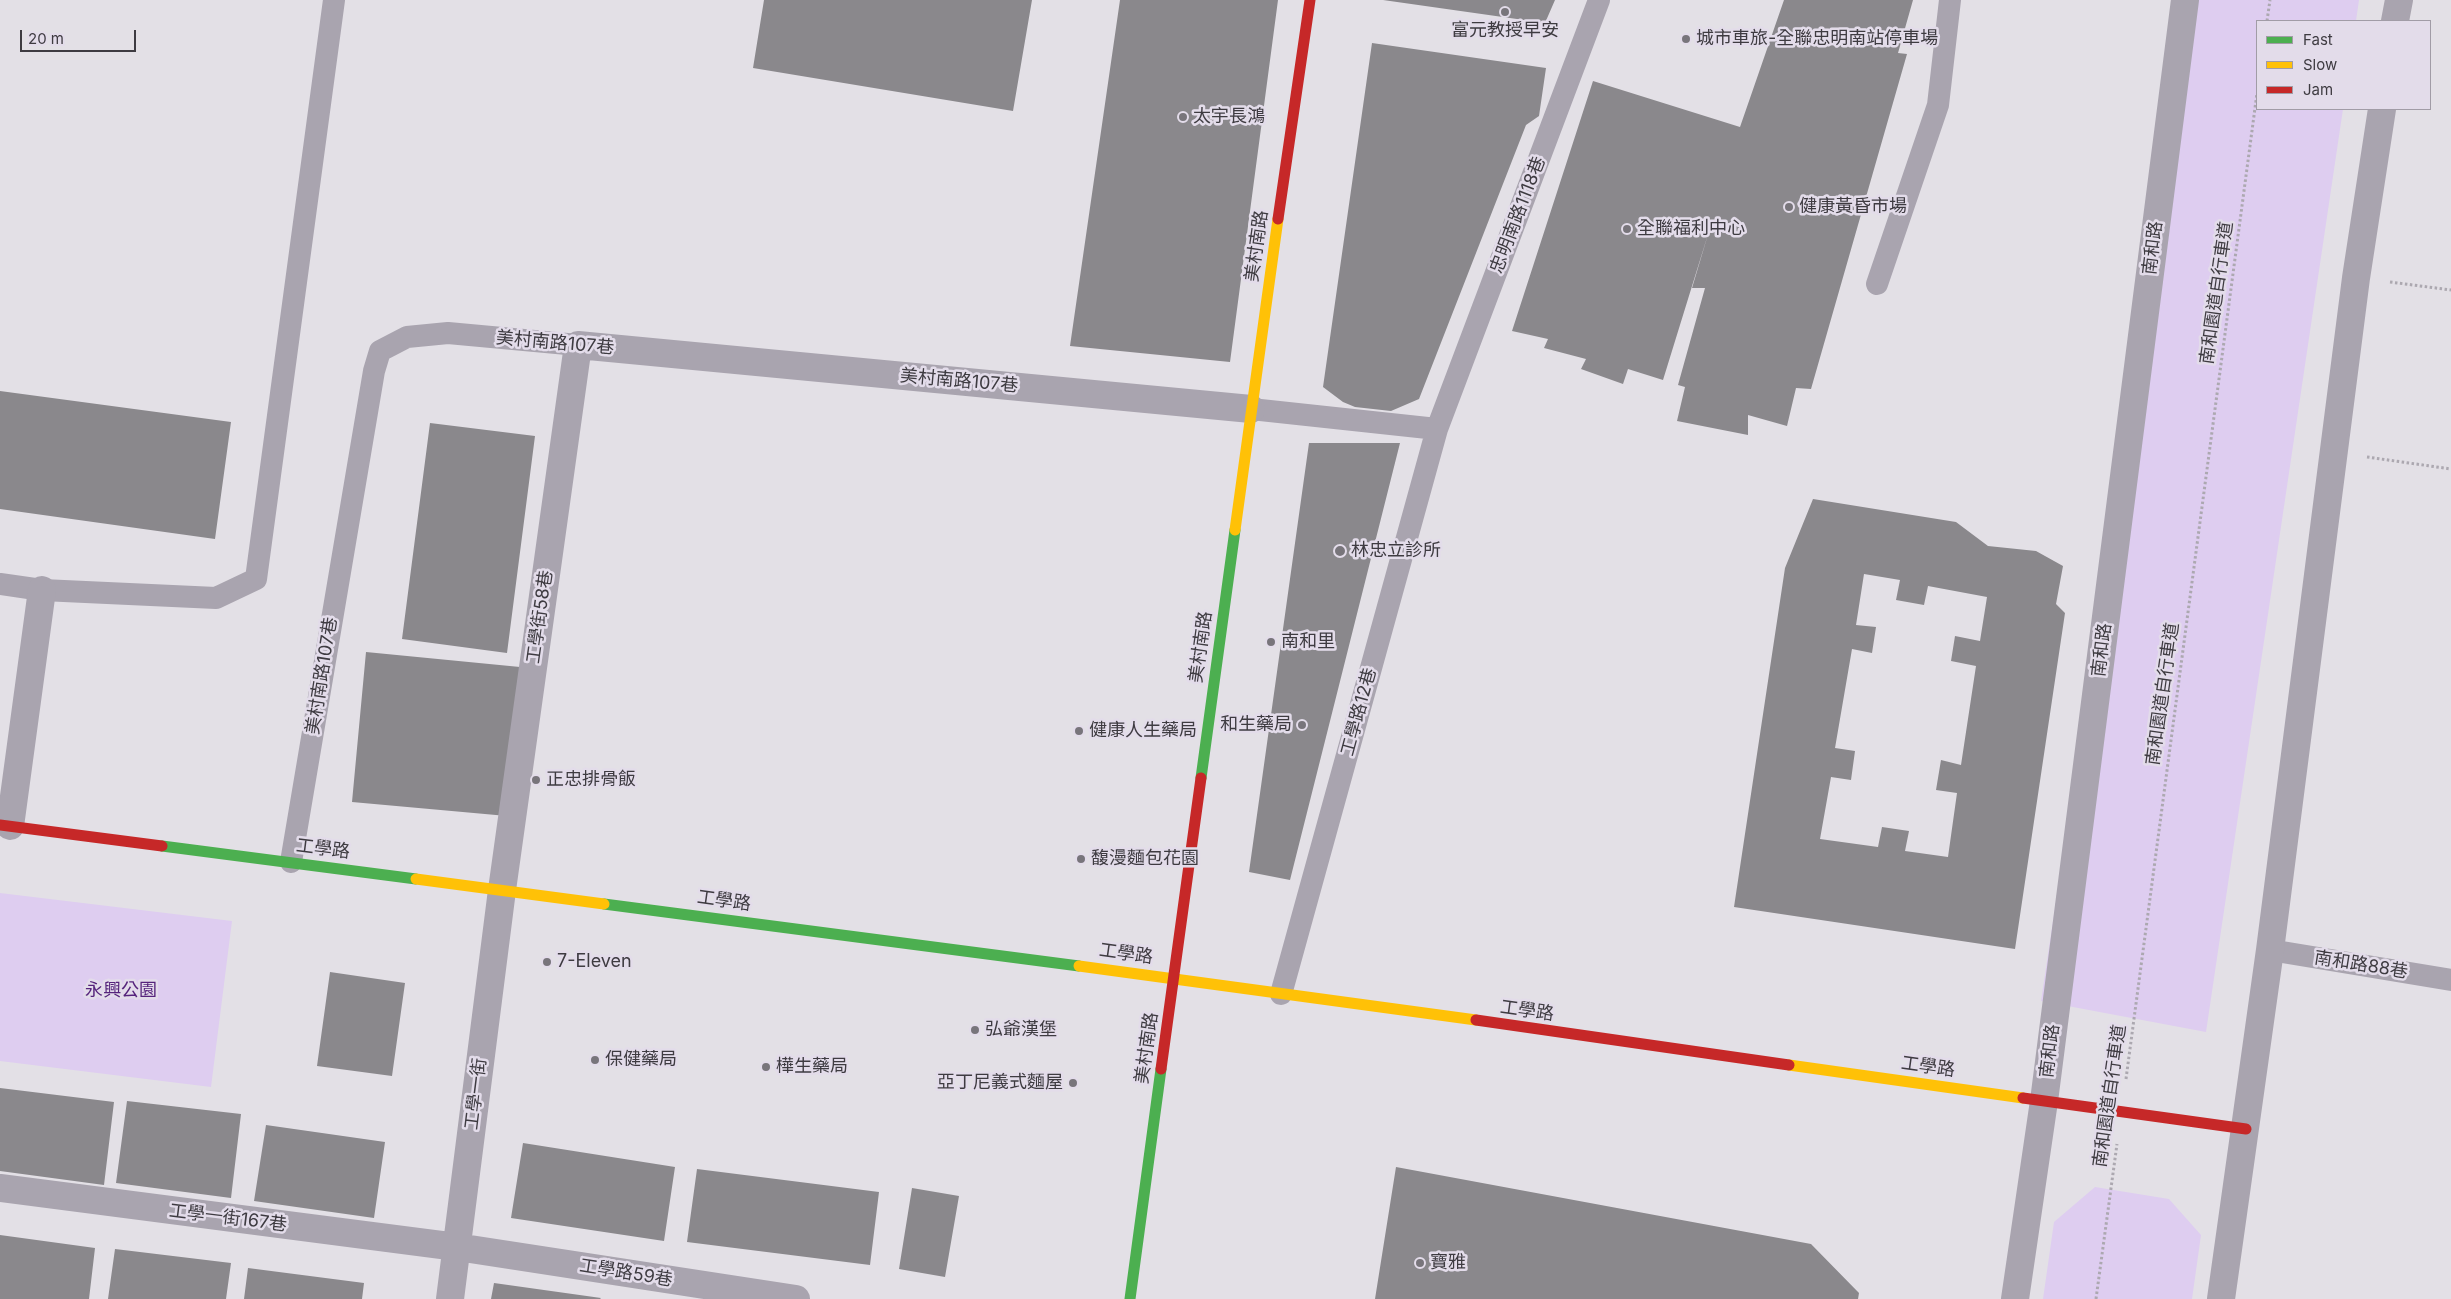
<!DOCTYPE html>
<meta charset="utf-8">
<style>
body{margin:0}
#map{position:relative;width:2451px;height:1299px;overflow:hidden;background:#e3e0e6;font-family:Inter,sans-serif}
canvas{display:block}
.legend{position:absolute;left:2256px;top:20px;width:175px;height:90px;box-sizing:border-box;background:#e3dcea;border:1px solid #a19ca6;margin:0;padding:6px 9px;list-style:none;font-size:15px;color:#3e3b41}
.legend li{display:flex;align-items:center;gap:10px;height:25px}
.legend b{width:25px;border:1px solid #a19ca6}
.scale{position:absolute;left:20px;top:30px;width:116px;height:22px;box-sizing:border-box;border:2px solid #3e3b41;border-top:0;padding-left:6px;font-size:15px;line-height:18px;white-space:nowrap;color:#3e3b41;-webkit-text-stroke:4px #e3dcea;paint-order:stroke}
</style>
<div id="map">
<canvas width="2451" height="1299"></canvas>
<ul class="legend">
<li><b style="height:6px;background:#4caf50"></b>Fast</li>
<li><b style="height:6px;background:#ffc107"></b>Slow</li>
<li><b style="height:6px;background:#c62828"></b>Jam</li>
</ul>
<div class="scale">20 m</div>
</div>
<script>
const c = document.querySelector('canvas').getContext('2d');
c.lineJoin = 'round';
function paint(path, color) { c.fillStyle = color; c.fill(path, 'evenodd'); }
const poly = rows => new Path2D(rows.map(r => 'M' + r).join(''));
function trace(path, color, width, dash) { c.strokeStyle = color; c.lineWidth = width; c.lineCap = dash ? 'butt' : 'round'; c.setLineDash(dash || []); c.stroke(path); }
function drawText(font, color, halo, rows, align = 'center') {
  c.font = font + ' Inter,"Noto Sans TC",sans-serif'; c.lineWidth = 5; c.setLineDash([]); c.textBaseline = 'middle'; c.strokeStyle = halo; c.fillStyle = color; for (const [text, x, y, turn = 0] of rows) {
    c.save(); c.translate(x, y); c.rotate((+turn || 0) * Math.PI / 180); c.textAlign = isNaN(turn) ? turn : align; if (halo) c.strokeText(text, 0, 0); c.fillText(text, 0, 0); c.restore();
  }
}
const green = poly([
 [2191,0,2359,0,2356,21,2257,21,2257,109,2343,109,2206,1032,2041,1001],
 [0,893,232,921,211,1087,0,1061],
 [2095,1187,2169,1199,2201,1235,2192,1299,2043,1299,2054,1222]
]);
const building = poly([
 [764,0,1032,0,1013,111,753,68],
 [1120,0,1278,0,1230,362,1070,346],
 [1383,0,1555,0,1545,23],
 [1784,0,1913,0,1898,53,1907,54,1811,389,1796,388,1787,426,1748,415,1748,435,1677,421,1685,387,1678,385,1705,288,1692,288,1709,231,1663,380,1628,369,1623,384,1581,369,1586,359,1544,348,1548,339,1512,331,1593,81,1740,127],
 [1372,43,1546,68,1539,116,1526,125,1419,399,1391,411,1355,407,1343,402,1323,387],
 [0,391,231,422,215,539,0,509],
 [430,423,535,436,507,653,402,639],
 [1309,443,1400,443,1290,880,1249,872],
 [1813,499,1956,522,1988,546,2036,551,2063,566,2056,604,2065,613,2015,949,1734,907,1785,568],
 [1864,574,1900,580,1896,600,1924,605,1928,586,1987,597,1980,641,1955,636,1951,661,1976,666,1961,765,1941,760,1936,790,1957,793,1948,857,1905,851,1909,831,1882,827,1878,847,1820,839,1831,777,1851,780,1855,751,1835,748,1852,649,1872,653,1876,627,1856,625],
 [366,652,520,667,507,816,352,802],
 [330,972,405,983,392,1076,317,1066],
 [0,1088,114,1102,104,1185,0,1171],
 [127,1101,241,1114,231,1198,116,1183],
 [266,1125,385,1142,374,1218,254,1201],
 [523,1143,675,1167,664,1241,511,1218],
 [1396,1167,1811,1244,1859,1293,1858,1299,1375,1299],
 [697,1169,879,1192,870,1265,687,1242],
 [912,1188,959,1196,945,1277,899,1269],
 [0,1235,95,1248,89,1299,0,1299],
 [115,1249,231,1263,226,1299,108,1299],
 [248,1268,364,1283,362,1299,244,1299],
 [494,1283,601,1298,600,1299,491,1299]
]);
const path = poly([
 [2267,21,2270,0],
 [2390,282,2451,290],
 [2367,457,2451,469],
 [2126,1079,2257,93],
 [2096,1299,2117,1144]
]);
const lane = poly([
 [1877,284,1938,105,1950,0],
 [1251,409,1437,429],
 [0,584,42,590,216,598,256,579,334,0],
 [291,862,374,371,380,351,407,337,448,333,578,345],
 [2270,950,2451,980],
 [1281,994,1437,429,1599,0]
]);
const street = poly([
 [2395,21,2399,0],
 [10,826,42,590],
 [0,1188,457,1247,796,1299],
 [450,1299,502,890,578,345,1251,409],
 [2015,1299,2044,1101,2185,0],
 [2221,1299,2270,950,2356,278,2382,109]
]);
const fast = poly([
 [1201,778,1235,530],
 [162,846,416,879],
 [604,904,1079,966],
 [1130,1299,1161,1069]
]);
const slow = poly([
 [1235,530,1278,219],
 [416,879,604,904],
 [1079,966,1476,1020],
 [1789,1065,2023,1098]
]);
const jam = poly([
 [1278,219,1310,0],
 [0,825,162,846],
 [1476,1020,1789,1065],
 [1161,1069,1201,778],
 [2023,1098,2246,1129]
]);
const markers = [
 [1505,12,5,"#78757b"],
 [1686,39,5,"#78757b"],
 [1183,117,5,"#78757b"],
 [1789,207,5,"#78757b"],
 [1627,229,5,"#78757b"],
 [1340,551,6,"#78757b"],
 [1271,642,5,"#78757b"],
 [1302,725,5,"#78757b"],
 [1079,731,5,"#78757b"],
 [536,780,5,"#78757b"],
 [1081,859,5,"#78757b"],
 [547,962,5,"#78757b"],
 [975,1030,5,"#78757b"],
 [595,1060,5,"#78757b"],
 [766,1067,5,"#78757b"],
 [1073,1083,5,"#78757b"],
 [1420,1263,5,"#78757b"]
];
const poiNames = [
 ["富元教授早安",1505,31,"center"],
 ["城市車旅-全聯忠明南站停車場",1696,39],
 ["太宇長鴻",1193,117],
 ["健康黃昏市場",1799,207],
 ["全聯福利中心",1637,229],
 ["林忠立診所",1351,551],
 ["南和里",1281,642],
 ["和生藥局",1292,725,"right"],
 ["健康人生藥局",1089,731],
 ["正忠排骨飯",546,780],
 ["馥漫麵包花園",1091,859],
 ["7-Eleven",557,962],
 ["弘爺漢堡",985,1030],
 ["保健藥局",605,1060],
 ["樺生藥局",776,1067],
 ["亞丁尼義式麵屋",1063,1083,"right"],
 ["寶雅",1430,1263]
];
const streetNames = [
 ["忠明南路1118巷",1518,215,-69],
 ["美村南路",1257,246,-82],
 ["南和路",2153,248,-83],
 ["南和園道自行車道",2217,293,-82],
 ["美村南路107巷",555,343,5],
 ["美村南路107巷",959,381,5],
 ["工學街58巷",540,617,-82],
 ["美村南路",1201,647,-82],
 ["南和路",2102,650,-83],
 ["美村南路107巷",322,676,-81],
 ["南和園道自行車道",2163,694,-82],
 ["工學路12巷",1359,712,-75],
 ["工學路",323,849,7],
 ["工學路",724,901,8],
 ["工學路",1126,954,8],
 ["南和路88巷",2361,965,9],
 ["工學路",1527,1011,8],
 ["美村南路",1147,1048,-82],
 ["南和路",2050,1051,-83],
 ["工學路",1928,1067,8],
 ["工學一街",476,1094,-83],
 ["南和園道自行車道",2110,1096,-82],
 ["工學一街167巷",228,1218,7],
 ["工學路59巷",626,1273,9]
];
const parkNames = [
 ["永興公園",121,991]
];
paint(green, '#decdf0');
paint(building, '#8a888c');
trace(path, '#aca8b0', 3, [2.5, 2.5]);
trace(lane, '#a9a4af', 22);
trace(street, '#a9a4af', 28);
trace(fast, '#4caf50', 11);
trace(slow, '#ffc107', 11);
trace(jam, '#c62828', 11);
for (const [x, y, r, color] of markers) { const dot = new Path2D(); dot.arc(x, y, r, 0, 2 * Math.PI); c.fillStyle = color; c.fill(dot); trace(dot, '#e3dcea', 2); }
drawText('18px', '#3e3b41', '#e3dcea', poiNames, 'left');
drawText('18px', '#3e3b41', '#e3dcea', streetNames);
drawText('18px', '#56247c', '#e3dcea', parkNames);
</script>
